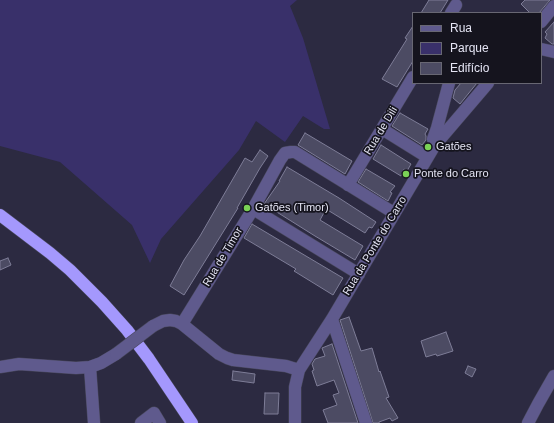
<!DOCTYPE html>
<meta charset="utf-8">
<style>
body{margin:0}
#map{position:relative;width:554px;height:423px;overflow:hidden;background:#2c2a41;font-family:Arial,sans-serif}
canvas{display:block}
.legend{position:absolute;left:412px;top:12px;width:130px;height:72px;box-sizing:border-box;background:#15141e;border:1px solid #686773;margin:0;padding:5px 7px;list-style:none;font-size:12px;color:#e4e4f3}
.legend li{display:flex;align-items:center;gap:8px;height:20px}
.legend b{width:20px;border:1px solid #686773}
</style>
<div id="map">
<canvas width="554" height="423"></canvas>
<ul class="legend">
<li><b style="height:5px;background:#5f5a8d"></b>Rua</li>
<li><b style="height:11px;background:#39306a"></b>Parque</li>
<li><b style="height:11px;background:#4c4b63"></b>Edifício</li>
</ul>
</div>
<script>
const c = document.querySelector('canvas').getContext('2d');
c.lineJoin = 'round';
function paint(path, color) { c.fillStyle = color; c.fill(path, 'evenodd'); }
const poly = rows => new Path2D(rows.map(r => 'M' + r).join(''));
function trace(path, color, width, dash) { c.strokeStyle = color; c.lineWidth = width; c.lineCap = dash ? 'butt' : 'round'; c.setLineDash(dash || []); c.stroke(path); }
function drawText(font, color, halo, rows, align = 'center') {
  c.font = font + ' Arial,sans-serif'; c.lineWidth = 3.5; c.setLineDash([]); c.textBaseline = 'middle'; c.strokeStyle = halo; c.fillStyle = color; for (const [text, x, y, turn = 0] of rows) {
    c.save(); c.translate(x, y); c.rotate((+turn || 0) * Math.PI / 180); c.textAlign = isNaN(turn) ? turn : align; if (halo) c.strokeText(text, 0, 0); c.fillText(text, 0, 0); c.restore();
  }
}
const green = poly([
 [0,0,297,0,290,6,303,38,330,129,324,129,303,116,285,142,256,121,239,150,161,239,150,263,132,225,60,162,0,146]
]);
const building = poly([
 [429,0,448,0,440,13,421,13,429,0],
 [525,0,550,0,539,13,530,13,521,4,525,0],
 [554,22,554,44,552,44,545,38,547,34,545,32,554,22],
 [413,26,413,61,397,87,382,79,407,39,405,38,413,26],
 [461,83,477,83,460,104,453,98,455,90,461,83],
 [400,113,428,129,425,134,426,136,426,140,422,145,392,126,400,113],
 [305,133,352,161,345,174,298,145,305,133],
 [381,145,411,164,407,171,404,169,401,176,373,159,381,145],
 [260,150,268,156,260,168,237,208,238,208,184,295,170,286,184,260,200,236,245,158,252,162,260,150],
 [287,167,339,198,376,222,372,228,369,227,365,233,326,209,320,220,363,246,355,260,315,236,264,204,280,181,279,181,287,167],
 [366,169,395,186,390,192,392,193,388,201,358,182,366,169],
 [252,224,343,278,333,295,294,271,296,269,244,238,252,224],
 [8,258,11,265,0,270,0,261,8,258],
 [349,317,361,351,372,348,379,372,380,371,389,397,386,398,398,418,392,421,390,418,379,422,379,423,373,423,340,320,349,317],
 [446,332,453,351,437,356,436,354,426,357,421,341,446,332],
 [332,344,358,423,328,423,323,410,337,405,333,395,339,393,334,380,317,386,312,371,314,370,312,364,315,359,325,356,322,348,332,344],
 [468,366,476,369,472,377,465,373,468,366],
 [233,371,255,374,254,383,232,380,233,371],
 [265,393,279,393,278,414,264,414,265,393]
]);
const minor = poly([
 [451,13,456,5],
 [541,22,554,6],
 [541,49,554,52],
 [382,129,427,157],
 [435,145,433,139,437,128,449,83],
 [348,185,413,77],
 [253,209,359,274],
 [332,319,366,423],
 [182,324,253,209,280,160,285,153,291,152,295,152,394,213],
 [153,326,163,321,170,320,176,321,182,324,219,354,227,358,233,360,286,366,299,370],
 [0,367,19,364,76,368,90,367,101,363,116,354],
 [90,367,94,423],
 [141,423,154,413,160,423],
 [295,423,295,387,299,370,332,319,435,145,488,83],
 [528,423,538,404,554,376]
]);
const highway = poly([
 [0,215,50,253,70,270,102,302,127,330,149,359,192,423]
]);
const minorBridge = poly([
 [116,354,153,326]
]);
const markers = [
 [428,147,4,"#7ad156"],
 [406,174,4,"#7ad156"],
 [247,208,4,"#7ad156"]
];
const streetNames = [
 ["Rua de Dili",381,131,-59],
 ["Rua da Ponte do Carro",375,246,-59],
 ["Rua de Timor",223,257,-59]
];
const poiNames = [
 ["Gatões",436,147],
 ["Ponte do Carro",414,174],
 ["Gatões (Timor)",255,208]
];
paint(green, '#39306a');
paint(building, '#4c4b63');
trace(building, '#7e7d97', 1);
trace(minor, '#49485d', 13);
trace(highway, '#49485d', 13);
trace(minor, '#5f5a8d', 12);
trace(highway, '#a498fd', 12);
trace(minorBridge, '#49485d', 13, []);
trace(minorBridge, '#5f5a8d', 12);
for (const [x, y, r, color] of markers) { const dot = new Path2D(); dot.arc(x, y, r, 0, 2 * Math.PI); c.fillStyle = color; c.fill(dot); trace(dot, '#15141e', 1.5); }
drawText('11px', '#e4e4f3', '#15141e', streetNames);
drawText('11px', '#e4e4f3', '#15141e', poiNames, 'left');
</script>
